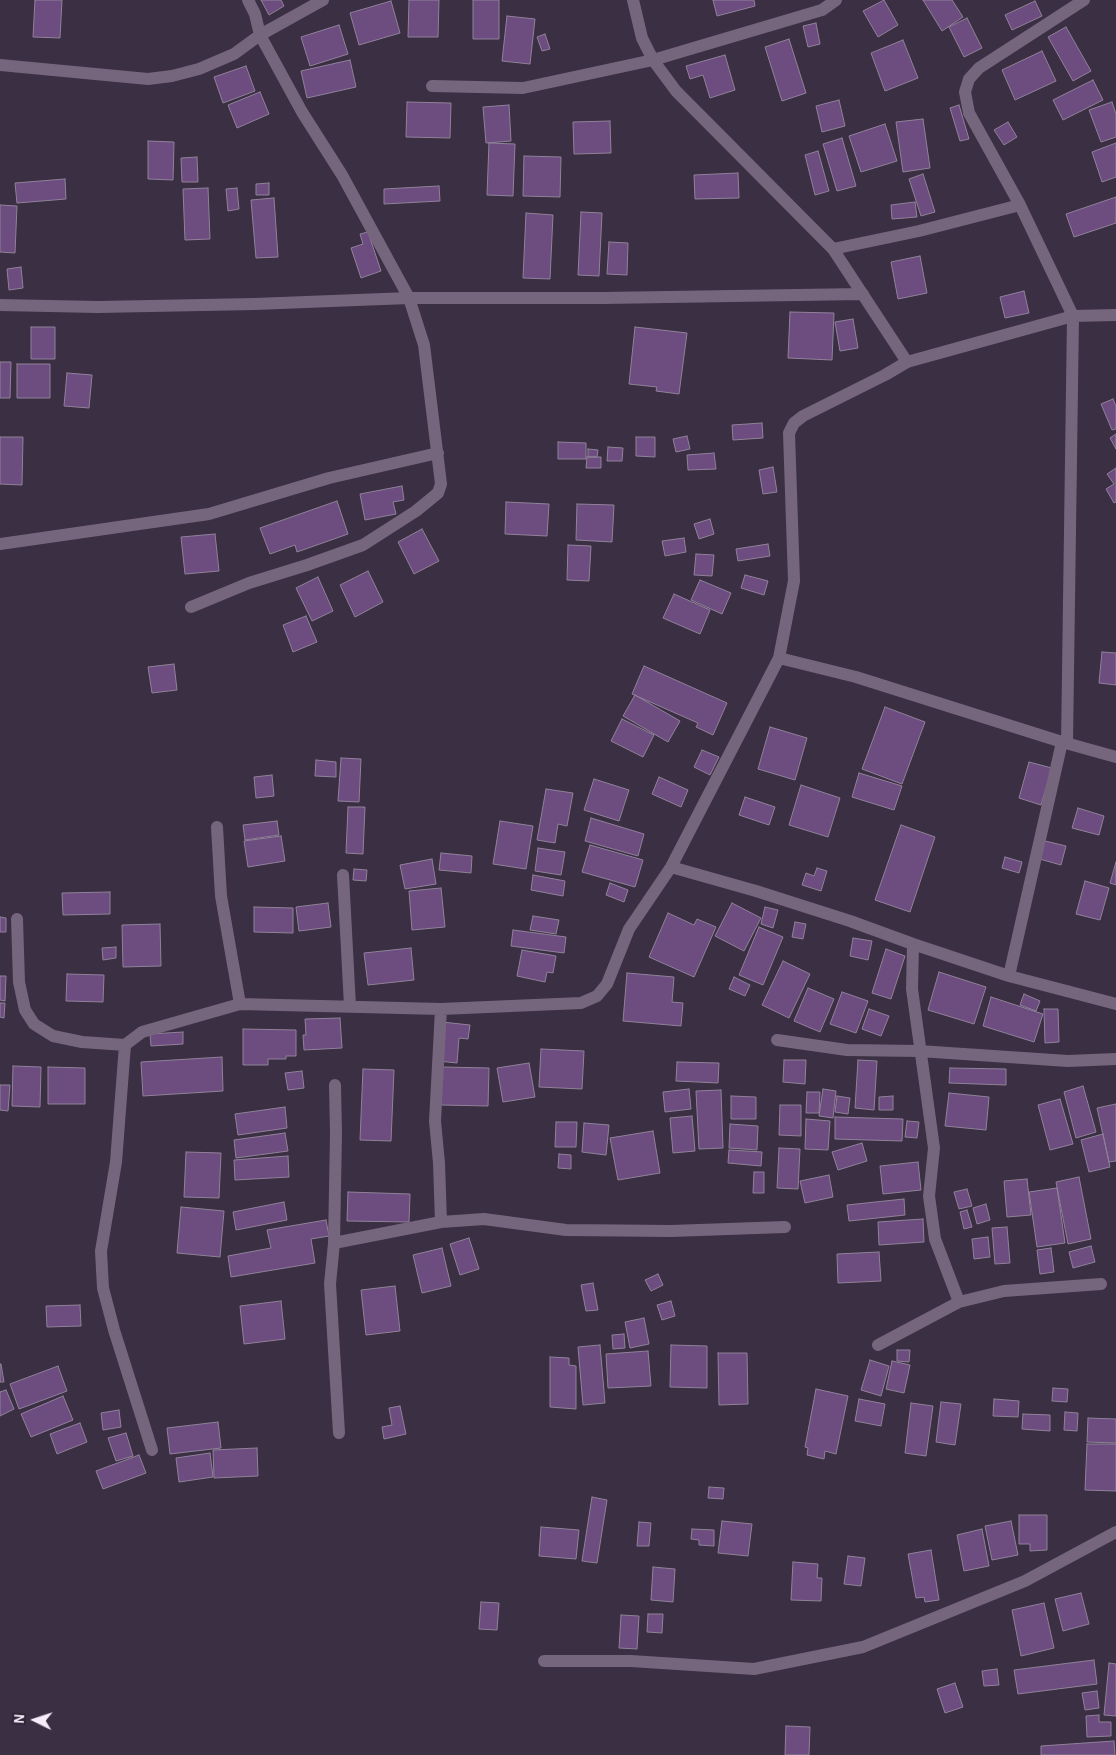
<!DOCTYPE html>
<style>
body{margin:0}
#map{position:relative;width:1116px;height:1755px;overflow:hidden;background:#3b2f43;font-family:"Alegreya Sans",sans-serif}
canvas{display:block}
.north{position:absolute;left:10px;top:1695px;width:50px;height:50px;-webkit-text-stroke:4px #312538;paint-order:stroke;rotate:274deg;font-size:14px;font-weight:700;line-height:20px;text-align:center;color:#f5edfa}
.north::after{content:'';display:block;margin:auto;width:18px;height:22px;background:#f5edfa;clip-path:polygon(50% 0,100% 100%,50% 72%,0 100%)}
</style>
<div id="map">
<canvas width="1116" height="1755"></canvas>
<div class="north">N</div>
</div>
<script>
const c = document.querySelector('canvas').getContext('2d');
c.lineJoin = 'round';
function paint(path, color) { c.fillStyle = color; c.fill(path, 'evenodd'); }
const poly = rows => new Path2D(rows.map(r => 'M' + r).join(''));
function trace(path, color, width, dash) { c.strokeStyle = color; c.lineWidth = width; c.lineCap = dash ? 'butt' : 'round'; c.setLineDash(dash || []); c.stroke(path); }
const building = poly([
 [35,0,62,0,60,38,33,37,35,0],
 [261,0,281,0,284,6,269,15,261,0],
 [409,0,439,0,438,37,408,37,409,0],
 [473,0,499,0,499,39,473,39,473,0],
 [713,0,754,0,755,6,717,16,713,0],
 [884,0,898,25,878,37,863,11,884,0],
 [923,0,952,0,963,17,942,31,923,0],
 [391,1,400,33,359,45,350,13,391,1],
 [1035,1,1042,16,1012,30,1005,15,1035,1],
 [507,16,535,19,530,64,502,61,507,16],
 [967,18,982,48,964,57,949,27,967,18],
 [816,23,820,44,808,47,803,26,816,23],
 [339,25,348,54,310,66,301,37,339,25],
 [1066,27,1091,71,1073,81,1048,37,1066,27],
 [545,34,550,49,542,51,537,37,545,34],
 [789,39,806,93,782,101,765,47,789,39],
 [903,40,918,78,885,91,871,53,903,40],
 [1042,51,1056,81,1015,100,1002,70,1042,51],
 [725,55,735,90,710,98,703,75,690,79,686,66,725,55],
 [350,60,356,87,307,98,301,71,350,60],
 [246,66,255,91,223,103,214,77,246,66],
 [1093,80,1103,100,1063,120,1053,100,1093,80],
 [260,92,269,114,237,128,228,105,260,92],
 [839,100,845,126,822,132,816,106,839,100],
 [407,102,451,103,450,138,406,137,407,102],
 [1112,102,1116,114,1116,137,1101,142,1089,110,1112,102],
 [509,105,511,141,486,143,483,107,509,105],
 [959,105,969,139,960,141,950,108,959,105],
 [923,119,930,168,903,172,896,122,923,119],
 [610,121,611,153,574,154,573,122,610,121],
 [1008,122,1017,137,1004,145,994,130,1008,122],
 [885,124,897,161,861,172,849,136,885,124],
 [842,138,856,186,837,191,823,144,842,138],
 [148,141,174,142,173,180,148,179,148,141],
 [489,143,515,144,513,196,487,195,489,143],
 [1116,143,1116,177,1102,182,1092,152,1116,143],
 [818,151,829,191,815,195,805,155,818,151],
 [524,156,561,157,560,197,523,196,524,156],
 [197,157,198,182,182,182,181,158,197,157],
 [738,173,739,198,695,199,694,175,738,173],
 [923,174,935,212,921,216,909,179,923,174],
 [65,179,66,199,17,203,15,183,65,179],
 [269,183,269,195,256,195,256,184,269,183],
 [439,186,440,201,384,204,384,189,439,186],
 [208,188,210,239,185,240,183,189,208,188],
 [237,188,239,209,228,211,226,189,237,188],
 [1116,197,1116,223,1074,237,1066,214,1116,197],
 [274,198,278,257,256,258,251,200,274,198],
 [915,202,917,217,892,219,891,205,915,202],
 [0,205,17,206,15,253,0,252,0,205],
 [581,212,602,213,599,276,578,275,581,212],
 [526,213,553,215,550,279,523,278,526,213],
 [368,232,381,271,361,278,351,248,363,244,360,234,368,232],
 [609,242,628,243,627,275,607,274,609,242],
 [920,256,927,293,898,299,891,262,920,256],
 [21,267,23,288,9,290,7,269,21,267],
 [1024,291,1029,313,1005,318,1000,297,1024,291],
 [790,312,834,313,832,360,788,358,790,312],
 [853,319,858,348,840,351,835,322,853,319],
 [31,327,55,327,55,359,31,359,31,327],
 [635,327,687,333,679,394,656,391,657,387,629,384,635,327],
 [0,362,11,362,10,398,0,398,0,362],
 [17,364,50,364,50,398,17,398,17,364],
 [67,373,92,375,89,408,64,406,67,373],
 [1113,399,1116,406,1116,429,1112,430,1101,404,1113,399],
 [762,423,763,438,733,440,732,425,762,423],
 [1116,434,1116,449,1110,438,1116,434],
 [687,436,690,449,676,452,673,439,687,436],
 [0,437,23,437,22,485,0,484,0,437],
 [636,437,655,437,655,457,636,456,636,437],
 [558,442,586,443,586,459,558,459,558,442],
 [608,447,623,448,622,461,607,461,608,447],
 [588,449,598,450,597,457,588,457,588,449],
 [714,453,716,469,688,470,687,455,714,453],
 [587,457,601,457,601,468,586,468,587,457],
 [773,467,777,492,763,494,759,470,773,467],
 [1116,468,1116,502,1114,503,1106,489,1114,484,1107,474,1116,468],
 [402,486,404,500,393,502,396,514,365,520,360,494,402,486],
 [337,501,348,534,297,552,295,545,270,554,260,528,337,501],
 [506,502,549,504,547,536,505,534,506,502],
 [577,504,614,505,612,542,576,540,577,504],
 [710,519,714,534,699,539,694,524,710,519],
 [422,529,439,561,414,574,398,542,422,529],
 [215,534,219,571,185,574,181,537,215,534],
 [684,538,686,552,665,556,662,541,684,538],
 [768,544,770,556,738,561,736,549,768,544],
 [568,545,591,546,589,581,567,580,568,545],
 [696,554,714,555,712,576,694,575,696,554],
 [368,571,383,602,355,617,340,585,368,571],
 [745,575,768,581,764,595,741,588,745,575],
 [318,577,333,611,312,621,296,588,318,577],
 [700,580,731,593,722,614,691,600,700,580],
 [674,594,710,610,700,634,663,618,674,594],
 [306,616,317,642,293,652,283,625,306,616],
 [1102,652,1116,653,1116,685,1099,683,1102,652],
 [174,664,177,690,152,693,148,667,174,664],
 [644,666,727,703,713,735,696,727,698,723,632,694,644,666],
 [635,695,680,721,668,742,623,716,635,695],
 [885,707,925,722,902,784,862,769,885,707],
 [622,719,654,735,643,757,611,741,622,719],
 [770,727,807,738,795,780,758,769,770,727],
 [702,750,719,757,710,775,694,767,702,750],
 [341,758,361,759,359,802,338,801,341,758],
 [316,760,336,762,336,777,315,776,316,760],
 [1029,762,1052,768,1041,805,1019,798,1029,762],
 [859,773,902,786,894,810,852,797,859,773],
 [272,775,274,796,256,798,254,777,272,775],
 [659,777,688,790,681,807,652,794,659,777],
 [594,779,629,790,619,821,584,810,594,779],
 [801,785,840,798,828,837,789,825,801,785],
 [546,789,573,793,567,826,558,824,555,843,537,840,546,789],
 [745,797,775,807,769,825,739,815,745,797],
 [348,807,365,807,363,854,346,853,348,807],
 [1078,808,1104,816,1099,835,1072,828,1078,808],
 [591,818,644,834,638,856,585,841,591,818],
 [277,821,279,835,245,840,243,825,277,821],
 [500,821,533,826,526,869,493,864,500,821],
 [901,825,935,837,910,912,875,900,901,825],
 [281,836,285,861,248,867,244,841,281,836],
 [1041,840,1066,846,1061,865,1036,858,1041,840],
 [590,845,643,860,635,887,582,872,590,845],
 [538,848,565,852,561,875,535,871,538,848],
 [441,853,472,856,471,873,439,870,441,853],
 [1005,857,1022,862,1019,873,1002,868,1005,857],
 [432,859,436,884,405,889,400,865,432,859],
 [1116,862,1116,885,1110,883,1116,862],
 [817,868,827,871,821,891,802,885,806,873,814,876,817,868],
 [354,869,367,870,366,881,353,880,354,869],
 [533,875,565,881,563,896,531,890,533,875],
 [1085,881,1109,888,1100,920,1076,914,1085,881],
 [610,883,628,890,624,902,606,895,610,883],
 [441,888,445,927,412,930,409,891,441,888],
 [110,892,110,914,63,915,62,893,110,892],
 [328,903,331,927,299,931,296,907,328,903],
 [732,903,761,918,744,951,715,936,732,903],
 [254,907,293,908,293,933,254,932,254,907],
 [765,907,778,910,773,928,761,924,765,907],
 [668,913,694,925,697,919,716,927,694,977,649,957,668,913],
 [533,916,559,920,556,934,530,930,533,916],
 [0,917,6,918,6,932,0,932,0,917],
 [795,922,806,924,803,939,792,937,795,922],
 [160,924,161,966,123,967,122,925,160,924],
 [759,927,783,937,763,985,739,975,759,927],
 [513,930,566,937,564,953,511,946,513,930],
 [853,938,872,941,868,960,850,956,853,938],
 [116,947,116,958,103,960,102,948,116,947],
 [411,948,414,980,368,985,364,953,411,948],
 [886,949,905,956,891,999,872,993,886,949],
 [522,950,556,956,553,973,547,972,545,982,517,976,522,950],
 [783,961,810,974,789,1018,762,1005,783,961],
 [939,972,986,987,974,1024,928,1010,939,972],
 [627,973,674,977,672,1002,683,1003,681,1026,623,1021,627,973],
 [67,974,104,975,103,1002,66,1001,67,974],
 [0,976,6,976,5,1001,0,1000,0,976],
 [734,977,750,985,745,996,729,989,734,977],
 [808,988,834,999,820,1032,794,1021,808,988],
 [842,992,868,1001,856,1033,830,1024,842,992],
 [1024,994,1040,1001,1036,1011,1020,1005,1024,994],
 [991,997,1043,1014,1034,1042,983,1026,991,997],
 [0,1003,5,1003,4,1018,0,1017,0,1003],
 [869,1009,889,1016,881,1036,862,1029,869,1009],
 [1044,1009,1058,1009,1059,1042,1045,1043,1044,1009],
 [340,1018,342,1048,304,1050,303,1035,306,1035,305,1019,340,1018],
 [442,1022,470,1025,468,1039,459,1038,457,1063,438,1061,442,1022],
 [243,1029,296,1030,296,1056,286,1056,286,1059,268,1059,268,1065,243,1065,243,1029],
 [183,1032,183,1044,151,1046,150,1034,183,1032],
 [541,1049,584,1051,582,1089,539,1087,541,1049],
 [222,1057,223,1091,143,1096,141,1062,222,1057],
 [784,1060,806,1060,805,1084,783,1082,784,1060],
 [858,1060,877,1061,874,1110,855,1108,858,1060],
 [677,1062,719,1063,718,1083,676,1081,677,1062],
 [529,1063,535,1097,503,1102,497,1068,529,1063],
 [13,1066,41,1067,40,1107,12,1106,13,1066],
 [48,1067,85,1068,85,1104,48,1104,48,1067],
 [442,1067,489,1068,488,1106,441,1105,442,1067],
 [950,1068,1006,1069,1006,1085,949,1083,950,1068],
 [363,1069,394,1070,391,1141,360,1140,363,1069],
 [302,1071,304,1088,288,1090,285,1073,302,1071],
 [0,1085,10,1085,8,1111,0,1110,0,1085],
 [1083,1086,1096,1132,1076,1138,1064,1092,1083,1086],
 [689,1089,691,1109,665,1112,663,1092,689,1089],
 [823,1089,836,1091,833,1118,819,1116,823,1089],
 [721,1090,723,1148,699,1149,696,1091,721,1090],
 [807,1092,820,1092,819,1113,806,1113,807,1092],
 [949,1093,989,1097,986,1130,945,1126,949,1093],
 [731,1096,756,1097,756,1119,731,1119,731,1096],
 [837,1096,850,1098,848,1114,835,1112,837,1096],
 [893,1096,893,1110,879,1110,879,1097,893,1096],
 [1060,1099,1073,1144,1050,1150,1038,1105,1060,1099],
 [1116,1104,1116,1161,1109,1162,1097,1108,1116,1104],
 [780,1105,801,1105,801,1136,779,1135,780,1105],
 [285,1107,287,1128,238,1135,235,1114,285,1107],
 [692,1116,695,1151,673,1153,670,1118,692,1116],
 [835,1117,903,1119,902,1141,835,1139,835,1117],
 [806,1119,830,1121,828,1150,805,1149,806,1119],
 [907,1121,919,1122,917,1138,905,1137,907,1121],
 [556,1122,577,1122,576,1147,555,1147,556,1122],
 [584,1123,609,1125,606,1155,582,1152,584,1123],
 [730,1124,758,1126,757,1150,729,1148,730,1124],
 [653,1131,660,1173,618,1180,610,1138,653,1131],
 [285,1133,288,1151,236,1158,234,1140,285,1133],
 [1103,1134,1110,1167,1089,1172,1081,1140,1103,1134],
 [862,1143,867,1161,838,1170,832,1152,862,1143],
 [779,1148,800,1149,798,1189,777,1188,779,1148],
 [729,1150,762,1152,761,1166,728,1163,729,1150],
 [186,1152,221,1153,219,1198,184,1197,186,1152],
 [559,1154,571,1155,571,1169,558,1168,559,1154],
 [288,1156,289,1177,235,1180,234,1160,288,1156],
 [918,1162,921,1190,883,1194,880,1166,918,1162],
 [754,1172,764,1172,764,1193,753,1193,754,1172],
 [829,1175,833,1197,805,1203,800,1181,829,1175],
 [1079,1177,1091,1239,1068,1244,1056,1182,1079,1177],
 [1027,1179,1031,1215,1007,1217,1004,1181,1027,1179],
 [1057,1188,1065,1243,1037,1247,1029,1192,1057,1188],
 [967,1189,972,1206,959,1209,954,1192,967,1189],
 [348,1192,410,1194,409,1222,347,1221,348,1192],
 [904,1199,905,1215,849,1221,847,1205,904,1199],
 [284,1202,287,1220,236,1230,233,1212,284,1202],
 [986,1204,990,1220,977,1224,973,1208,986,1204],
 [181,1207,224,1211,220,1257,177,1253,181,1207],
 [967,1210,972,1227,964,1229,960,1212,967,1210],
 [923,1219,924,1242,879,1245,878,1222,923,1219],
 [326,1220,329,1236,311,1239,315,1263,231,1277,228,1256,271,1248,267,1230,326,1220],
 [1007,1227,1010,1263,995,1264,992,1228,1007,1227],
 [988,1237,990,1257,974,1259,972,1239,988,1237],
 [469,1238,479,1269,460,1275,450,1244,469,1238],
 [1091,1246,1095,1262,1073,1268,1069,1252,1091,1246],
 [442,1248,451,1286,422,1293,413,1255,442,1248],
 [1051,1248,1054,1272,1040,1274,1037,1250,1051,1248],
 [879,1252,881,1281,838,1283,837,1254,879,1252],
 [658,1274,663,1285,651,1291,645,1280,658,1274],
 [593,1283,598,1310,586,1311,581,1285,593,1283],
 [395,1286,400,1331,366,1335,361,1290,395,1286],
 [281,1301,285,1339,244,1344,240,1306,281,1301],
 [671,1301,675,1316,662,1320,657,1305,671,1301],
 [80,1305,81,1326,47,1327,46,1306,80,1305],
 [644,1318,649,1344,630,1348,625,1322,644,1318],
 [624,1334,625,1348,613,1349,612,1335,624,1334],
 [600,1345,605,1403,583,1405,578,1347,600,1345],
 [671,1345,707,1346,707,1388,670,1387,671,1345],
 [897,1350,910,1350,909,1362,897,1361,897,1350],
 [648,1351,651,1386,608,1388,606,1354,648,1351],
 [718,1353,747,1353,748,1404,719,1405,718,1353],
 [550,1357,569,1358,569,1365,576,1366,576,1409,550,1407,550,1357],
 [870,1360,889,1366,881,1396,861,1390,870,1360],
 [892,1361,910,1365,904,1393,886,1389,892,1361],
 [0,1364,1,1364,4,1382,0,1382,0,1364],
 [58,1366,67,1391,19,1409,10,1384,58,1366],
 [1053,1388,1068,1389,1067,1402,1052,1401,1053,1388],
 [816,1389,848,1396,836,1454,825,1451,824,1459,807,1455,808,1448,805,1447,816,1389],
 [6,1390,14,1409,0,1416,0,1392,6,1390],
 [63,1396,73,1420,31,1437,21,1414,63,1396],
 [859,1399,885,1404,881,1426,855,1421,859,1399],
 [994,1399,1019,1401,1018,1417,993,1416,994,1399],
 [941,1402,961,1404,955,1445,936,1442,941,1402],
 [911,1403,933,1406,926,1456,905,1453,911,1403],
 [400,1406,406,1434,384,1439,382,1427,392,1425,389,1408,400,1406],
 [119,1410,121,1427,103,1430,101,1413,119,1410],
 [1065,1412,1078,1413,1077,1431,1064,1430,1065,1412],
 [1023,1414,1050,1415,1050,1431,1022,1429,1023,1414],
 [1088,1418,1116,1419,1116,1443,1087,1442,1088,1418],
 [218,1422,221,1448,170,1454,167,1428,218,1422],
 [80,1423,87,1442,57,1454,50,1434,80,1423],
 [126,1433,133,1456,116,1461,108,1438,126,1433],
 [1087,1444,1116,1444,1116,1491,1085,1490,1087,1444],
 [257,1448,258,1476,214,1478,213,1450,257,1448],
 [210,1453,213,1477,179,1482,176,1458,210,1453],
 [139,1455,146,1473,103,1489,96,1471,139,1455],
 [709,1487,724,1488,723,1499,708,1498,709,1487],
 [592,1497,607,1500,597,1563,582,1561,592,1497],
 [1019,1515,1047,1515,1047,1550,1030,1551,1030,1544,1019,1544,1019,1515],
 [722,1521,752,1524,748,1556,718,1553,722,1521],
 [1011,1521,1018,1555,992,1560,985,1526,1011,1521],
 [639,1522,651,1523,649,1546,637,1546,639,1522],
 [541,1527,579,1530,576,1559,539,1556,541,1527],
 [692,1529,714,1530,714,1546,699,1545,699,1540,691,1539,692,1529],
 [982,1529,989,1566,964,1571,957,1535,982,1529],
 [931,1550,939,1600,925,1602,924,1597,916,1598,908,1554,931,1550],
 [848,1556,865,1558,861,1586,844,1584,848,1556],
 [793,1562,818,1564,817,1578,822,1578,821,1601,791,1600,793,1562],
 [653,1567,675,1569,673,1602,651,1600,653,1567],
 [1081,1593,1089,1624,1063,1631,1055,1599,1081,1593],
 [481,1602,499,1603,497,1630,479,1629,481,1602],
 [1044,1603,1054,1648,1021,1656,1012,1610,1044,1603],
 [648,1614,663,1614,662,1633,647,1632,648,1614],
 [621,1615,639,1616,637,1649,619,1648,621,1615],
 [1094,1660,1097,1684,1018,1694,1014,1670,1094,1660],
 [1109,1663,1116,1664,1116,1716,1104,1715,1109,1663],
 [997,1669,999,1685,984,1686,982,1671,997,1669],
 [955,1683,963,1707,945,1713,937,1689,955,1683],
 [1097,1691,1099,1708,1085,1710,1082,1693,1097,1691],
 [1099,1715,1099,1722,1111,1722,1111,1736,1087,1737,1086,1716,1099,1715],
 [786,1726,810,1727,809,1755,785,1755,786,1726],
 [1114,1741,1115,1755,1041,1755,1041,1746,1114,1741]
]);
const street = poly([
 [633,0,642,38,653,60,676,91,833,249,907,362],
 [0,65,148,79,172,76,199,69,234,54,260,35,323,0],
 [432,86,523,88,653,60,822,10,836,0],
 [833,249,919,231,1020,205],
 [0,305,98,307,255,304,409,298,603,298,863,294],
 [0,544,209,514,329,478,438,453],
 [191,607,249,583,307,565,363,545,416,511,438,493,441,484,424,345,409,298,342,175,302,112,260,35,255,14,248,0],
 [779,658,856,677,1062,742,1116,757],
 [1067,743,1073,316,1020,205,969,113,965,92,969,79,979,68,1084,0],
 [217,827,221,896,240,1004],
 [671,867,756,891,850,921,913,944,1009,976,1116,1004],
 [343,875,350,1006],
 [17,919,19,982,25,1010,34,1024,53,1036,82,1042,125,1045,142,1032,240,1004,441,1009,581,1003,597,996,607,984,629,929,671,867,779,658,794,581,789,433,794,423,803,416,885,375,907,362,1073,316,1116,315],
 [913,944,912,989,934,1148,929,1196,935,1239,959,1302],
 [1009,976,1062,742],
 [441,1009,435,1121,439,1163,441,1222,484,1219,566,1230,671,1231,785,1227],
 [777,1040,847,1050,919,1051,1068,1061,1116,1059],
 [125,1045,116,1162,101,1251,103,1288,114,1330,152,1450],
 [334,1243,336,1133,335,1085],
 [878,1345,959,1302,1004,1291,1101,1284],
 [339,1433,330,1284,334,1243,441,1222],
 [544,1661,631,1661,754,1669,863,1647,1025,1581,1116,1532]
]);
paint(building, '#6d4c80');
trace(building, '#908299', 1);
trace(street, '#75667e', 12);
</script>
